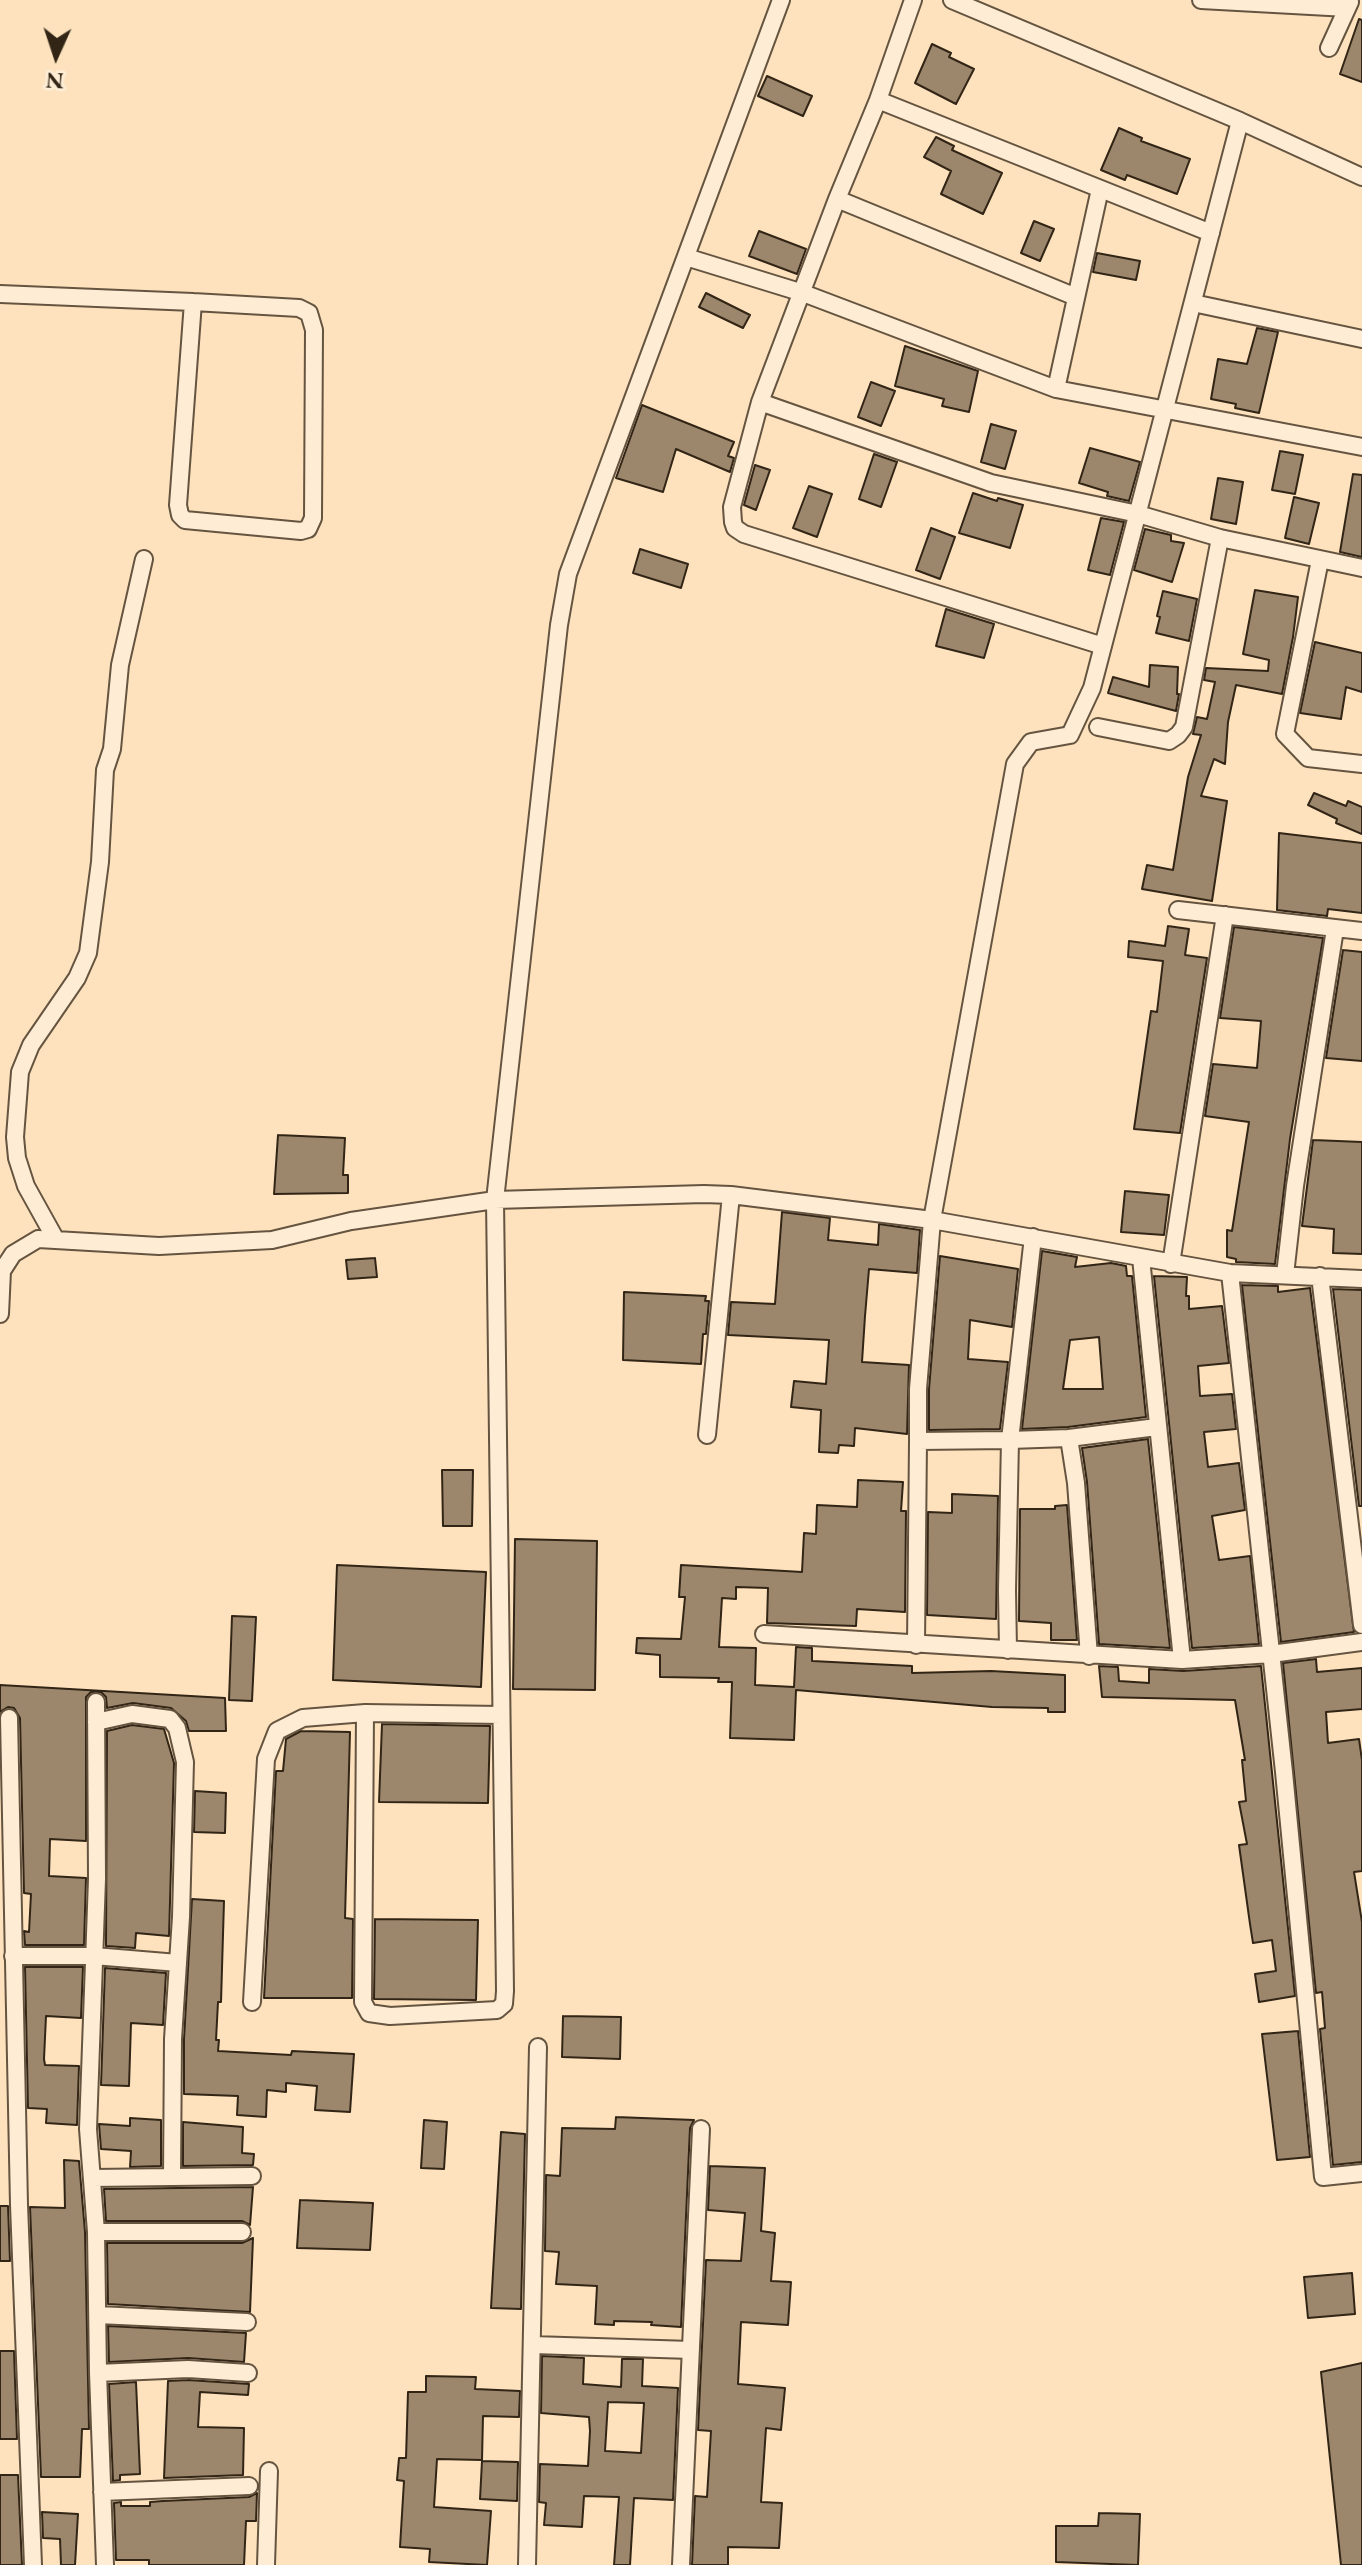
<!DOCTYPE html>
<style>
body{margin:0}
#map{position:relative;width:1362px;height:2565px;overflow:hidden;background:#fde2bd;font-family:"EB Garamond",serif}
canvas{display:block}
.north{position:absolute;left:16px;top:16px;width:80px;height:80px;-webkit-text-stroke:6px #feecd4;paint-order:stroke;rotate:183deg;font-size:22px;font-weight:700;line-height:32px;text-align:center;color:#322516}
.north::after{content:'';display:block;margin:auto;width:28px;height:36px;background:#322516;clip-path:polygon(50% 0,100% 100%,50% 72%,0 100%)}
</style>
<div id="map">
<canvas width="1362" height="2565"></canvas>
<div class="north">N</div>
</div>
<script>
const c = document.querySelector('canvas').getContext('2d');
c.lineJoin = 'round';
function paint(path, color) { c.fillStyle = color; c.fill(path, 'evenodd'); }
const poly = rows => new Path2D(rows.map(r => 'M' + r).join(''));
function trace(path, color, width, dash) { c.strokeStyle = color; c.lineWidth = width; c.lineCap = dash ? 'butt' : 'round'; c.setLineDash(dash || []); c.stroke(path); }
const building = poly([
 [1359,19,1362,20,1362,82,1340,74,1359,19],
 [932,44,951,53,949,57,974,69,956,104,915,83,932,44],
 [767,76,812,96,803,116,758,96,767,76],
 [1119,128,1142,138,1141,141,1190,159,1177,194,1127,175,1125,180,1101,170,1119,128],
 [936,137,954,146,952,150,1002,173,983,214,941,194,951,171,924,157,936,137],
 [1034,221,1054,229,1040,261,1021,253,1034,221],
 [759,231,806,249,797,274,749,256,759,231],
 [1097,253,1140,261,1136,280,1093,272,1097,253],
 [706,293,750,315,743,328,699,307,706,293],
 [1257,328,1278,332,1259,413,1235,408,1236,404,1211,399,1218,359,1247,364,1257,328],
 [905,346,978,371,969,412,942,406,944,399,895,386,905,346],
 [871,382,895,391,881,426,858,417,871,382],
 [642,405,734,442,728,456,734,458,730,472,676,449,663,492,616,478,642,405],
 [991,424,1016,431,1005,469,981,462,991,424],
 [1090,448,1140,462,1129,501,1107,496,1108,492,1079,483,1090,448],
 [1280,451,1303,455,1295,494,1272,490,1280,451],
 [874,454,897,462,881,507,859,499,874,454],
 [755,465,770,470,756,510,744,505,755,465],
 [1353,474,1362,475,1362,557,1340,552,1353,474],
 [1218,478,1243,482,1236,524,1211,519,1218,478],
 [809,486,832,494,817,537,793,528,809,486],
 [973,493,997,501,998,498,1023,505,1010,548,959,533,973,493],
 [1294,497,1319,503,1309,544,1285,538,1294,497],
 [1101,518,1124,522,1110,575,1088,570,1101,518],
 [931,528,955,537,940,579,916,570,931,528],
 [1145,529,1171,535,1171,541,1184,543,1172,582,1134,570,1145,529],
 [640,549,688,564,681,588,633,573,640,549],
 [1255,590,1298,597,1293,637,1282,694,1236,685,1228,722,1225,764,1214,759,1201,796,1227,801,1212,901,1142,889,1147,865,1173,870,1188,777,1201,735,1193,734,1197,717,1207,719,1215,682,1204,680,1206,668,1268,671,1269,660,1243,654,1255,590],
 [1163,591,1197,599,1189,641,1156,633,1160,617,1157,616,1163,591],
 [946,609,994,624,984,658,936,646,946,609],
 [1315,642,1362,653,1362,692,1346,687,1341,719,1300,713,1315,642],
 [1150,665,1178,667,1177,694,1179,694,1176,711,1108,693,1113,677,1149,687,1150,665],
 [1314,793,1346,806,1348,801,1362,807,1362,834,1336,823,1337,819,1308,805,1314,793],
 [1279,833,1362,843,1362,913,1328,909,1327,916,1277,910,1279,833],
 [1168,926,1189,929,1185,955,1207,958,1180,1133,1134,1129,1151,1011,1157,1012,1163,961,1128,957,1129,941,1165,946,1168,926],
 [1234,927,1323,938,1290,1139,1275,1264,1236,1262,1236,1259,1227,1257,1227,1230,1232,1231,1249,1122,1205,1116,1213,1064,1257,1068,1261,1021,1220,1018,1234,927],
 [1343,950,1362,952,1362,1061,1326,1058,1343,950],
 [278,1135,345,1138,343,1175,348,1175,348,1193,274,1194,278,1135],
 [1313,1140,1362,1142,1362,1254,1333,1253,1334,1229,1302,1226,1313,1140],
 [1125,1191,1169,1195,1164,1235,1121,1232,1125,1191],
 [782,1212,830,1218,828,1240,878,1245,879,1224,920,1230,917,1273,869,1269,865,1316,862,1362,909,1365,907,1434,855,1428,854,1446,839,1445,838,1453,819,1452,821,1410,791,1407,794,1381,826,1384,829,1340,728,1335,731,1302,775,1304,782,1212],
 [1042,1251,1077,1257,1075,1267,1111,1263,1126,1266,1127,1276,1132,1276,1146,1417,1068,1427,1022,1429,1042,1251],
 [1099,1337,1103,1389,1063,1389,1070,1340,1099,1337],
 [940,1256,1018,1269,1012,1327,970,1320,968,1359,1008,1362,1000,1429,929,1430,929,1389,940,1256],
 [375,1258,377,1277,348,1279,346,1260,375,1258],
 [1154,1276,1187,1277,1186,1296,1189,1296,1189,1309,1222,1306,1229,1363,1198,1366,1200,1396,1232,1394,1236,1429,1204,1432,1208,1467,1239,1463,1245,1510,1212,1516,1219,1560,1250,1556,1259,1644,1192,1648,1154,1276],
 [1242,1285,1278,1286,1278,1292,1310,1288,1354,1632,1281,1642,1242,1285],
 [1333,1289,1362,1290,1362,1506,1359,1506,1333,1289],
 [624,1292,706,1296,705,1301,709,1301,706,1334,703,1334,701,1364,623,1360,624,1292],
 [1148,1439,1170,1648,1099,1644,1087,1482,1082,1448,1148,1439],
 [442,1470,473,1470,472,1526,443,1526,442,1470],
 [858,1480,903,1482,901,1511,906,1511,905,1612,857,1609,856,1626,767,1623,768,1588,736,1587,736,1599,722,1598,719,1647,756,1648,755,1685,794,1687,796,1647,812,1648,812,1661,912,1666,912,1673,991,1671,1065,1675,1065,1712,1048,1712,1048,1708,992,1707,796,1690,794,1740,730,1738,732,1682,718,1682,719,1678,660,1677,660,1655,636,1653,637,1638,681,1639,685,1597,679,1597,681,1565,802,1572,804,1533,816,1534,817,1505,857,1507,858,1480],
 [952,1494,998,1496,996,1619,927,1615,928,1512,952,1513,952,1494],
 [1067,1505,1077,1640,1051,1640,1051,1623,1019,1621,1020,1509,1055,1509,1055,1506,1067,1505],
 [515,1539,597,1541,595,1690,513,1689,515,1539],
 [337,1565,486,1572,481,1687,333,1680,337,1565],
 [232,1616,256,1617,252,1701,229,1700,232,1616],
 [1316,1659,1317,1672,1362,1668,1362,1709,1326,1712,1328,1743,1359,1739,1362,1760,1362,1871,1354,1872,1362,1922,1362,2162,1333,2165,1320,2029,1325,2028,1322,1992,1316,1993,1283,1663,1316,1659],
 [1099,1666,1118,1667,1119,1681,1149,1683,1149,1669,1183,1671,1261,1666,1295,1996,1259,2002,1255,1974,1276,1971,1272,1940,1253,1943,1250,1924,1239,1845,1247,1844,1239,1802,1246,1801,1242,1760,1245,1760,1235,1700,1102,1697,1099,1666],
 [0,1685,225,1698,226,1731,189,1731,186,1721,171,1708,133,1703,107,1708,106,1697,101,1692,91,1692,86,1697,86,1841,50,1839,49,1876,86,1878,84,1945,25,1945,24,1931,29,1932,31,1894,24,1893,20,1718,14,1708,8,1707,0,1712,0,1685],
 [382,1724,490,1726,488,1803,379,1802,382,1724],
 [132,1725,164,1729,174,1763,169,1936,136,1933,135,1948,106,1946,107,1731,132,1725],
 [301,1731,350,1732,345,1918,353,1919,352,1998,264,1998,276,1771,283,1771,286,1739,301,1731],
 [195,1791,226,1793,225,1833,194,1832,195,1791],
 [192,1899,224,1901,221,2002,218,2002,216,2040,219,2040,218,2051,291,2055,292,2051,354,2054,350,2112,315,2110,317,2086,286,2083,286,2092,267,2090,266,2117,237,2115,238,2096,184,2094,184,2039,192,1899],
 [375,1919,478,1920,476,2000,374,1999,375,1919],
 [25,1967,83,1967,81,2018,46,2016,44,2059,45,2065,79,2066,77,2125,46,2123,47,2109,28,2108,25,1967],
 [105,1968,166,1973,163,2025,131,2023,129,2086,101,2085,105,1968],
 [563,2016,621,2017,620,2059,562,2057,563,2016],
 [1298,2031,1310,2157,1277,2160,1262,2034,1298,2031],
 [616,2117,694,2120,690,2128,681,2327,651,2325,652,2322,614,2321,614,2325,595,2324,597,2286,556,2284,559,2252,545,2251,546,2175,560,2176,562,2128,615,2129,616,2117],
 [130,2118,161,2120,161,2166,130,2167,131,2151,101,2149,99,2124,130,2126,130,2118],
 [424,2120,447,2122,444,2169,421,2168,424,2120],
 [183,2122,243,2127,242,2153,254,2154,253,2165,183,2166,183,2122],
 [501,2132,525,2134,521,2309,491,2308,501,2132],
 [64,2160,79,2161,85,2232,89,2429,82,2429,80,2477,41,2477,30,2207,65,2208,64,2160],
 [710,2166,765,2168,761,2231,775,2233,771,2281,791,2282,788,2325,741,2322,738,2384,785,2388,781,2430,766,2428,761,2502,782,2503,779,2548,728,2547,728,2565,692,2565,695,2496,707,2497,711,2431,698,2430,706,2260,741,2261,745,2213,708,2210,710,2166],
 [253,2187,250,2225,242,2221,106,2221,104,2189,253,2187],
 [300,2200,373,2203,370,2250,297,2248,300,2200],
 [0,2206,8,2206,10,2261,0,2261,0,2206],
 [253,2238,250,2312,108,2304,107,2243,242,2243,253,2238],
 [1352,2273,1355,2314,1308,2318,1304,2277,1352,2273],
 [108,2326,246,2333,244,2362,188,2358,109,2362,108,2326],
 [0,2351,14,2351,17,2439,0,2439,0,2351],
 [542,2356,584,2358,583,2384,621,2387,622,2359,643,2359,642,2386,678,2388,673,2500,634,2498,630,2565,614,2565,619,2497,584,2496,582,2527,544,2525,546,2503,539,2502,540,2464,588,2466,590,2431,589,2417,541,2413,542,2356],
 [608,2402,644,2403,641,2453,605,2451,608,2402],
 [1362,2363,1362,2565,1341,2565,1321,2372,1362,2363],
 [426,2376,476,2377,475,2389,520,2391,519,2417,483,2416,482,2460,437,2459,434,2507,491,2511,487,2565,429,2562,430,2549,400,2547,404,2481,397,2480,399,2458,406,2458,408,2392,426,2392,426,2376],
 [188,2380,249,2384,248,2395,200,2392,198,2427,244,2428,243,2475,164,2478,168,2381,188,2380],
 [136,2382,140,2474,120,2475,120,2480,113,2481,109,2384,136,2382],
 [482,2461,518,2462,517,2501,480,2499,482,2461],
 [0,2475,18,2475,22,2565,0,2565,0,2475],
 [257,2493,256,2521,246,2521,244,2565,149,2565,149,2560,116,2560,114,2503,121,2502,121,2506,150,2506,150,2502,163,2501,249,2497,257,2493],
 [42,2512,78,2514,75,2565,61,2565,60,2539,43,2538,42,2512],
 [1099,2513,1140,2514,1138,2565,1056,2562,1056,2526,1098,2526,1099,2513]
]);
const minor = poly([
 [913,0,878,100,837,199,760,402,732,507,733,522,735,528,744,534,1103,646],
 [952,0,1240,121,1362,177],
 [1201,0,1347,8],
 [1329,48,1350,2],
 [878,100,1211,233],
 [837,199,1076,297],
 [686,257,803,293,1056,389,1362,447],
 [0,294,193,302,299,308,309,313,314,330,313,518,308,529,301,531,185,520,180,515,178,505,193,302],
 [1193,303,1362,339],
 [1056,389,1100,189],
 [760,402,991,483,1138,514,1220,538,1362,568],
 [1320,560,1285,734,1308,758,1362,764],
 [1098,727,1169,741,1178,735,1184,727,1220,538],
 [1178,910,1362,931],
 [1033,1237,1010,1440,1069,1438,1157,1427],
 [56,1240,26,1186,17,1158,15,1137,20,1072,31,1045,77,978,88,953,100,862,105,770,112,749,120,665,144,559],
 [1141,1258,1182,1660],
 [1171,1264,1225,915],
 [1230,1273,1284,1772,1323,2177,1362,2173],
 [1285,1275,1295,1186,1335,929],
 [1320,1276,1362,1625],
 [0,1314,2,1271,13,1254,38,1239,159,1246,272,1240,351,1221,495,1200,704,1194,731,1195,932,1220,1230,1273,1362,1279],
 [707,1435,731,1195],
 [1069,1438,1076,1483,1089,1656],
 [764,1634,1182,1660,1271,1654,1362,1642],
 [916,1645,918,1441],
 [1008,1650,1007,1590,1010,1440,918,1441,918,1389,932,1220,1015,764,1031,742,1070,735,1092,688,1240,121],
 [96,1702,97,1879,88,2129,96,2232,98,2373,105,2565],
 [365,1713,363,2002,369,2013,390,2016,497,2010,504,2004,505,1991,495,1200,559,625,568,574,781,0],
 [9,1718,19,2205,33,2565],
 [96,1722,132,1714,170,1719,177,1728,185,1762,181,1917,173,2039,172,2177],
 [13,1956,94,1956,178,1963],
 [252,2002,266,1759,277,1731,303,1718,365,1713,501,1715],
 [93,2178,252,2176],
 [96,2232,242,2232],
 [98,2315,247,2322],
 [533,2345,691,2350],
 [98,2373,188,2369,248,2373],
 [102,2492,249,2486],
 [266,2565,269,2471],
 [527,2565,538,2047],
 [681,2565,701,2129]
]);
paint(building, '#9c876d');
trace(building, '#322516', 2);
trace(minor, '#655440', 20);
trace(minor, '#feecd4', 16);
</script>
